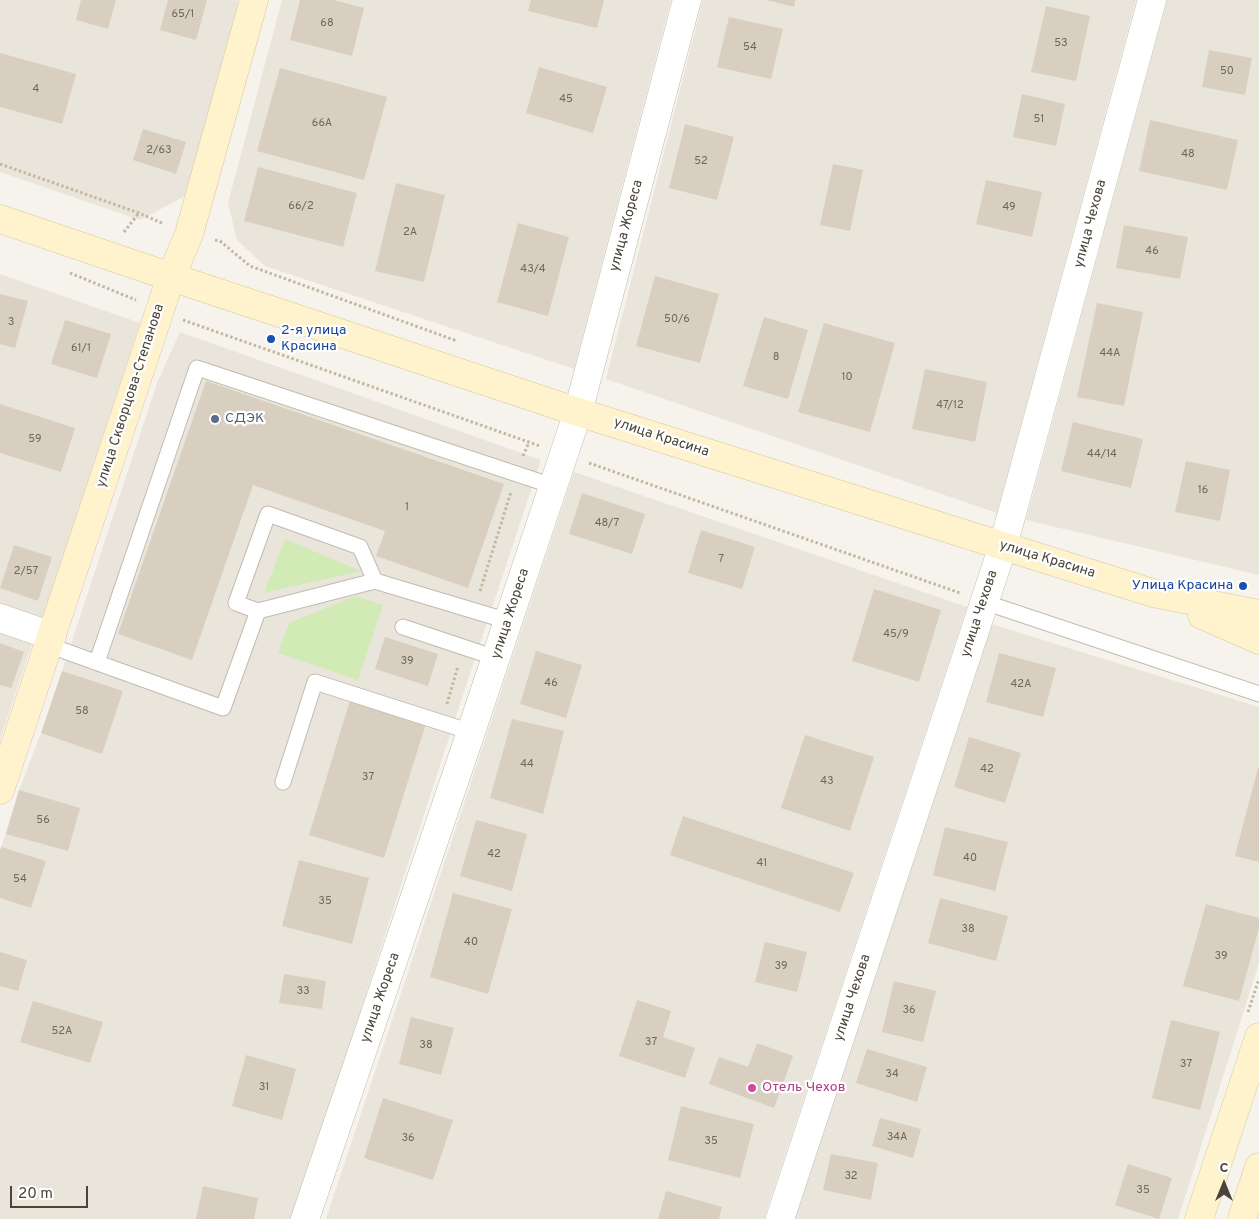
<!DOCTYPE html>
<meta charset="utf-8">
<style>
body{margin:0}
#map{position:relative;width:1259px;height:1219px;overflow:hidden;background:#f6f3ec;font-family:Overpass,sans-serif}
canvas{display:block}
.north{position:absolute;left:1199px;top:1159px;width:50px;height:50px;-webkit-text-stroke:4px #fff;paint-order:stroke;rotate:0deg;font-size:14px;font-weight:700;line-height:20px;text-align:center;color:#4b4439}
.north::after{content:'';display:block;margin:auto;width:18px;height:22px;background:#4b4439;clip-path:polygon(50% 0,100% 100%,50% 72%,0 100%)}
.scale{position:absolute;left:10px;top:1186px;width:78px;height:22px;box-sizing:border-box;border:2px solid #4b4439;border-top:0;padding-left:6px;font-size:15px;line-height:18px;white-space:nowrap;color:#4b4439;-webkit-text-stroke:4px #fff;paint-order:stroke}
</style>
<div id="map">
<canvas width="1259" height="1219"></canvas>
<div class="north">С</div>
<div class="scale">20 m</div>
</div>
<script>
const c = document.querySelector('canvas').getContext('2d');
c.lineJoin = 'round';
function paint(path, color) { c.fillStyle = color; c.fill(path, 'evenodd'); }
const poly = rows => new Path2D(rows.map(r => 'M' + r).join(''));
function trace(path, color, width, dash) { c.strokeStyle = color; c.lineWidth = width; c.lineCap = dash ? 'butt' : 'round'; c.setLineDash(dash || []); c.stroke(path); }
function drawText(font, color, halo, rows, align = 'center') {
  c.font = font + ' Overpass,sans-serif'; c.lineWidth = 4.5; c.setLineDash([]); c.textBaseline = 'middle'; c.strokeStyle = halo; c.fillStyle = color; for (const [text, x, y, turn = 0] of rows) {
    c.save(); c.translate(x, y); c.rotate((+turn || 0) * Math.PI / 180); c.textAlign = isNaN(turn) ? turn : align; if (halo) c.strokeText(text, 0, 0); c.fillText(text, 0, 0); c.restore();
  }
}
const residential = poly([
 [0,0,234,0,243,2,191,193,140,220,0,172],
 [282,0,671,0,574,369,265,266,237,240,228,203],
 [703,0,1136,0,997,513,606,379],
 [1167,0,1259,0,1259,575,1026,520],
 [0,274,140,323,42,620,0,605],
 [180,332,541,460,455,719,293,1219,0,1219,0,851,19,790,41,733,62,671,157,383],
 [574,472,967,607,764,1219,326,1219],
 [988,623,1259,707,1259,963,1178,1219,794,1219],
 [0,626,34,638,0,740]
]);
const green = poly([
 [285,539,361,571,264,593],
 [355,596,383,605,358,680,278,653,289,623]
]);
const building = poly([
 [81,0,116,0,108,29,76,20],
 [168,0,207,0,196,40,160,30],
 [300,0,334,0,364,8,352,56,290,40],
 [531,0,604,0,597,28,528,11],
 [766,0,795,0,794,7],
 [1046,6,1090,16,1076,81,1031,72],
 [729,17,783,29,771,79,717,67],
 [1209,50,1252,58,1245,95,1202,87],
 [0,53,76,74,62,124,0,107],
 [539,67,607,87,593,133,526,113],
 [280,68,387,97,364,180,257,151],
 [1022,94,1065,104,1056,146,1013,137],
 [1150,120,1238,140,1227,190,1139,171],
 [685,124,734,137,717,200,669,188],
 [143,129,186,142,176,174,133,160],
 [833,164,863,170,850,231,820,225],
 [258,167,357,193,343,247,244,221],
 [986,180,1042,192,1032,237,976,224],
 [396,183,445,195,424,282,375,271],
 [518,223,569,237,548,316,497,302],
 [1124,225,1188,237,1180,279,1116,268],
 [655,276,719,294,700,363,636,346],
 [0,294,28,301,15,348,0,344],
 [1097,303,1143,312,1124,406,1077,397],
 [764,317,808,330,788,399,743,386],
 [65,320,111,334,97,378,51,364],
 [824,323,895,343,870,432,798,412],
 [925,369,987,382,975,442,912,429],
 [206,381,504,484,468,588,376,556,385,531,253,485,192,660,118,634],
 [0,404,75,428,61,472,0,453],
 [1073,422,1143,439,1131,488,1061,471],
 [1186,461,1230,470,1220,521,1175,512],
 [582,493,645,514,632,554,569,534],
 [701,530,755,547,742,589,688,573],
 [14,545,52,557,38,601,0,588],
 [874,589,941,610,919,682,852,661],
 [385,637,438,654,428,686,375,669],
 [0,643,24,652,11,688,0,685],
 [536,651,582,665,566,718,520,704],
 [999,653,1056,668,1043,717,986,702],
 [62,671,123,691,102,754,41,733],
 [351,697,427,720,384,858,309,835],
 [512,719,564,731,543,814,490,798],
 [805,735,874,757,850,831,781,808],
 [969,737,1021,753,1005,803,954,787],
 [1258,768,1259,768,1259,862,1235,856],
 [19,790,80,808,68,851,6,834],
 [683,816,854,873,840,912,670,855],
 [476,820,527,834,512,891,460,876],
 [945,827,1008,842,995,891,933,875],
 [1,847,46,861,31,908,0,898,0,851],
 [299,860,369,878,352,944,282,926],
 [453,893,512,909,488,994,430,977],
 [940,898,1008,916,996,961,928,943],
 [1206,904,1259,918,1259,928,1239,1001,1183,986],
 [765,942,807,952,797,992,755,982],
 [0,952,27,960,18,991,0,986],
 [284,974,326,981,322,1009,279,1003],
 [894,981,936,991,923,1042,882,1032],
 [637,1000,671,1011,663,1037,695,1048,685,1078,619,1056],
 [33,1001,103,1022,90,1063,20,1042],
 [411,1017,454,1028,441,1075,399,1064],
 [1171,1020,1220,1032,1200,1110,1152,1098],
 [757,1043,793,1056,774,1108,709,1084,719,1057,748,1067],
 [867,1049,927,1067,917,1102,856,1083],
 [246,1055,296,1069,282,1120,232,1106],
 [383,1098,453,1120,433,1180,364,1158],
 [681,1106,754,1124,740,1178,668,1160],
 [880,1118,921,1129,913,1158,872,1146],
 [831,1154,878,1163,871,1200,823,1190],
 [1128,1164,1172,1178,1159,1219,1115,1205],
 [203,1186,258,1198,254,1219,196,1219],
 [666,1191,722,1207,719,1219,658,1219]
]);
const path = poly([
 [0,164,139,213,164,224],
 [124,232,139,213],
 [215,240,220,241,250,266,457,341],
 [70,273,136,300],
 [183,320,540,446],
 [523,456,529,442],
 [589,463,960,593],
 [480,591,511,492],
 [447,704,458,666],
 [1248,1012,1259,979]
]);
const lane = poly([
 [984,602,1259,694],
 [258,611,375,581],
 [403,627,496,658],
 [48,645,223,708,258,611,236,603,268,514,360,547,375,581,508,621],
 [97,662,197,368,553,486],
 [283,782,315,682,471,732]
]);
const street = poly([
 [0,618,52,636],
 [305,1219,471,732,578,412,687,0],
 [780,1219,1003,546,1152,0]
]);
const secondary = poly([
 [0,219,171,277,578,412,1003,546,1153,593,1259,614],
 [1202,615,1259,640],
 [0,790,171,277,189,234,254,0],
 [1199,1219,1259,1037],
 [1242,1219,1259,1167]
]);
const markers = [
 [271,339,5,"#1a4fb4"],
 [215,419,5,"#5c6f8a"],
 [1243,586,5,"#1a4fb4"],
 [752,1088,5,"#d1479c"]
];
const numberNames = [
 ["65/1",183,15],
 ["68",327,24],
 ["53",1061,44],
 ["54",750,48],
 ["50",1227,72],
 ["4",36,90],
 ["45",566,100],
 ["51",1039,120],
 ["66А",322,124],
 ["2/63",159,151],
 ["48",1188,155],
 ["52",701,162],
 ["66/2",301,207],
 ["49",1009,208],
 ["2А",410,233],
 ["46",1152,252],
 ["43/4",533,270],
 ["50/6",677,320],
 ["3",11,323],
 ["61/1",81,349],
 ["44А",1110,354],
 ["8",776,358],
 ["10",847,378],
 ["47/12",950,406],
 ["59",35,440],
 ["44/14",1102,455],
 ["16",1203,491],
 ["1",407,508],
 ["48/7",607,524],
 ["7",721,560],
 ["2/57",26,572],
 ["45/9",896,635],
 ["39",407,662],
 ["46",551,684],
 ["42А",1021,685],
 ["58",82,712],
 ["44",527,765],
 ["42",987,770],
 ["37",368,778],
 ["43",827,782],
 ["56",43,821],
 ["42",494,855],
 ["40",970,859],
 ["41",762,864],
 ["54",20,880],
 ["35",325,902],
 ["38",968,930],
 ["40",471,943],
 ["39",1221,957],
 ["39",781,967],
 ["33",303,992],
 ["36",909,1011],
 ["52А",62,1032],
 ["37",651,1043],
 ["38",426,1046],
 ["37",1186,1065],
 ["34",892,1075],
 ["31",264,1088],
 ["34А",897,1138],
 ["36",408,1139],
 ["35",711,1142],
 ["32",851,1177],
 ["35",1143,1191]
];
const streetNames = [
 ["улица Чехова",1091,224,-75],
 ["улица Жореса",627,226,-75],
 ["улица Скворцова-Степанова",131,396,-72],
 ["улица Красина",661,438,18],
 ["улица Красина",1047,560,17],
 ["улица Жореса",511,614,-72],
 ["улица Чехова",980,614,-72],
 ["улица Жореса",381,998,-71],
 ["улица Чехова",853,998,-72]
];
const transitNames = [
 ["2-я улица",281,331],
 ["Красина",281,347],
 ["Улица Красина",1233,586,"right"]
];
const serviceNames = [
 ["СДЭК",225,419]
];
const hotelNames = [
 ["Отель Чехов",762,1088]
];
paint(residential, '#eae5da');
paint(green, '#d2eab5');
paint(building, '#d8cfc1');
trace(lane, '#c2bbae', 17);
trace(street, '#c2bbae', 29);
trace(secondary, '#d6c79b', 29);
trace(path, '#c4b79f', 3, [2.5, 2.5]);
trace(lane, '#fff', 15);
trace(street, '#fff', 28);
trace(secondary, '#fff3cd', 28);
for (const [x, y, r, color] of markers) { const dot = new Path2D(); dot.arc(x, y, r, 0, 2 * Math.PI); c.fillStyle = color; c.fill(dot); trace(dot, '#fff', 2); }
drawText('11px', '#6e675b', null, numberNames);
drawText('14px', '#4b4439', '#fff', streetNames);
drawText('14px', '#164399', '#fff', transitNames, 'left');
drawText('14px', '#4e5e75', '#fff', serviceNames, 'left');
drawText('14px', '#b23c85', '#fff', hotelNames, 'left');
</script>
